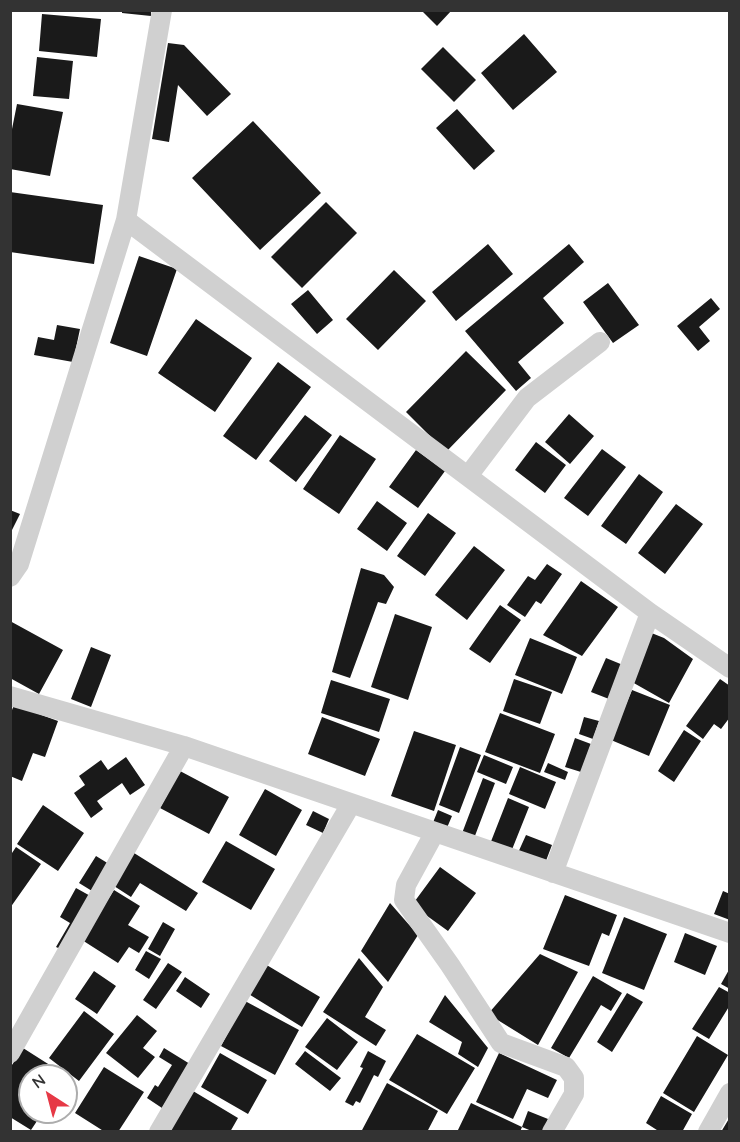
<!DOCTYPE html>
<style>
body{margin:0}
#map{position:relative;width:740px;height:1142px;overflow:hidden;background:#fff;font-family:Quicksand,sans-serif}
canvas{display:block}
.frame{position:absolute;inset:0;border:12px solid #333;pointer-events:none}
.north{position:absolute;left:18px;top:1064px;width:60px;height:60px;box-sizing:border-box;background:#fff;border:2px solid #adadad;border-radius:50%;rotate:324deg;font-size:16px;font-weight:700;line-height:24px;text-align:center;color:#333}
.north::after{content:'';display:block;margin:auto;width:21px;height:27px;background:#e63946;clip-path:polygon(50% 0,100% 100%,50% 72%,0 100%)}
</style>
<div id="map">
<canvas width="740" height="1142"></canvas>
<div class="frame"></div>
<div class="north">N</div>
</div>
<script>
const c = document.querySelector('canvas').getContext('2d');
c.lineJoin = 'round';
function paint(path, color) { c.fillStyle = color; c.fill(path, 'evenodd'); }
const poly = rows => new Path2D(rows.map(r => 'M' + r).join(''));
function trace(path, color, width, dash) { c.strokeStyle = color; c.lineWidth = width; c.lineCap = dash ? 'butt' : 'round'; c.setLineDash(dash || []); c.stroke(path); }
const building = poly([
 [122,10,151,10,151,16,122,13],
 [421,10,452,10,437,26],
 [42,14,101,19,97,57,39,51],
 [524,34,557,72,513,110,481,73],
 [168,43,184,45,231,94,207,116,178,85,169,142,152,139],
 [443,47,476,80,454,102,421,69],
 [37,57,73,61,69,99,33,96],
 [17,104,63,112,50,176,10,169,10,139],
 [457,109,495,151,474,170,436,128],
 [253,121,321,193,260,250,192,178],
 [10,192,103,205,94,264,10,252],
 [326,202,357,233,302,288,271,257],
 [488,244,513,274,456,321,432,292],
 [569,244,584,262,543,298,564,323,518,362,531,378,516,391,465,331],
 [139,256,177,269,147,356,110,343],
 [394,270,426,301,378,350,346,319],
 [608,283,639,325,613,343,583,302],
 [308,290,333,320,317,334,291,304],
 [711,298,720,309,699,327,710,341,698,351,677,326],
 [196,319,252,358,215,412,158,373],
 [57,325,80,329,73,362,34,355,38,337,54,340],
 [466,351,506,390,446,452,406,412],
 [278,362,311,387,256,460,223,436],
 [569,414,594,436,570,464,545,442],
 [305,415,332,435,296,482,269,461],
 [340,435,376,459,339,514,303,489],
 [536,442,566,465,545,493,515,470],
 [602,449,626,467,588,516,564,498],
 [416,450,445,471,418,508,389,487],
 [639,474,663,492,626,544,601,526],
 [377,501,407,523,387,551,357,529],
 [676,504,703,524,665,574,638,553],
 [10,510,20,514,10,534],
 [428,513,456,533,425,576,397,556],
 [474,546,505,570,467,620,435,595],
 [547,564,562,574,541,604,536,601,525,617,507,605,528,576,535,580],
 [361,568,384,575,394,587,386,604,378,602,350,678,332,672],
 [581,581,618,607,582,656,543,635],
 [500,605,521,620,490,663,469,649],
 [395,614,432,627,408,700,371,687],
 [10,621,63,650,39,694,10,678],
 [649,632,664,638,693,659,669,703,632,682],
 [530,638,577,657,562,694,515,675],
 [91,647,111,655,91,707,71,699],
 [606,658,623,665,609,699,591,692],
 [514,679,552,692,540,724,503,711],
 [720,679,730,686,730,717,721,729,714,724,703,739,686,726],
 [331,680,390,699,379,732,321,713],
 [632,690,670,705,649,756,611,740],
 [14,705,58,721,45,757,33,753,22,781,10,776,10,715],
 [500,713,555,734,540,773,485,752],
 [322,717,380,739,365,776,308,754],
 [584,717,599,721,593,739,579,734],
 [684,730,701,741,674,782,658,771],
 [414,731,456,745,434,811,391,796],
 [575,738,591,744,581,772,565,767],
 [460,747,481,755,459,813,439,805],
 [484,755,513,767,506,784,477,772],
 [126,757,145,785,130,795,122,783,97,801,103,809,91,818,74,793,85,785,79,776,101,760,108,770],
 [548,763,568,772,565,780,544,772],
 [520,767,556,782,545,809,509,794],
 [180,771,229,797,209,834,160,808],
 [483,778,495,783,473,841,461,836],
 [265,789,302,810,276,856,239,835],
 [508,798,529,807,511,852,490,844],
 [43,805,84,833,58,871,17,844],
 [438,810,452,816,446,830,432,825],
 [313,811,329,819,323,833,306,825],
 [526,835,552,845,544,866,517,855],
 [226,841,275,869,251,910,202,882],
 [16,847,41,864,10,908,10,856],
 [134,853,198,893,186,911,140,883,131,897,114,886],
 [96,856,109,864,92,891,79,883],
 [440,867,476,893,448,931,412,905],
 [76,888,94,898,65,951,56,947,70,923,60,917],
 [114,890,140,906,128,925,149,937,139,953,129,947,118,963,82,940],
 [723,891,730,894,730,920,714,914],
 [565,895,617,915,609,936,602,933,589,966,543,949],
 [390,903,418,935,388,982,361,951],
 [624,917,667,934,644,990,602,973],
 [163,922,175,929,160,956,148,949],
 [685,933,717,946,705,975,674,962],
 [146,951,161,959,149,979,135,970],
 [540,954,578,972,538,1045,488,1014],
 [359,958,383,987,365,1017,386,1030,376,1046,323,1012],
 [168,963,182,972,156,1009,143,1000],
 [265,964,320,997,302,1027,247,993],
 [730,968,730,989,721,984],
 [94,971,116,986,97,1014,75,999],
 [593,976,622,993,611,1011,601,1005,569,1058,551,1048],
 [185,977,210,994,201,1008,176,991],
 [719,987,730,993,730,1005,709,1039,692,1029],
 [627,993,643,1002,612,1052,597,1042],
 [445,995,488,1048,478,1067,458,1054,462,1042,429,1022],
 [245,1001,299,1030,275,1075,221,1046],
 [84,1011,114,1034,79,1081,49,1058],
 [137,1015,157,1031,143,1048,155,1057,138,1078,106,1053],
 [327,1018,358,1042,337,1070,305,1047],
 [417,1034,475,1068,447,1114,389,1080],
 [697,1036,728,1055,694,1112,663,1093],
 [23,1048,67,1076,30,1076,30,1112,43,1112,31,1130,10,1117,10,1068],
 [164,1048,190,1064,162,1108,147,1098,155,1085,158,1087,172,1065,159,1057],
 [305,1051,341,1078,330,1091,295,1064],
 [368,1051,386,1061,378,1077,374,1075,360,1103,356,1101,353,1106,345,1102,363,1068,360,1067],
 [220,1053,267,1080,248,1114,201,1087],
 [499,1053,557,1080,548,1098,527,1089,513,1119,476,1102],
 [104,1067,144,1092,118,1132,105,1132,75,1113],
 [387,1083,438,1111,427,1132,361,1132],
 [193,1091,238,1118,230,1132,169,1132],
 [661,1096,692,1114,682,1132,660,1132,646,1123],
 [471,1103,522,1127,520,1132,457,1132],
 [528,1111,548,1119,543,1132,534,1132,522,1127],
 [730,1117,730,1132,721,1132]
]);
const street = poly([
 [126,220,650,613,730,668],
 [468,476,527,398,600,342],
 [10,577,19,564,126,220,162,10],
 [10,696,184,746,730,933],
 [435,832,406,885,404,900,450,965,501,1043,566,1067,574,1078,574,1094,552,1132],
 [553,873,650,613],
 [10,1053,184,746],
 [159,1132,351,804],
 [708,1132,730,1093]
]);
paint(building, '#1a1a1a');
trace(street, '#d0d0d0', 20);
</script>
